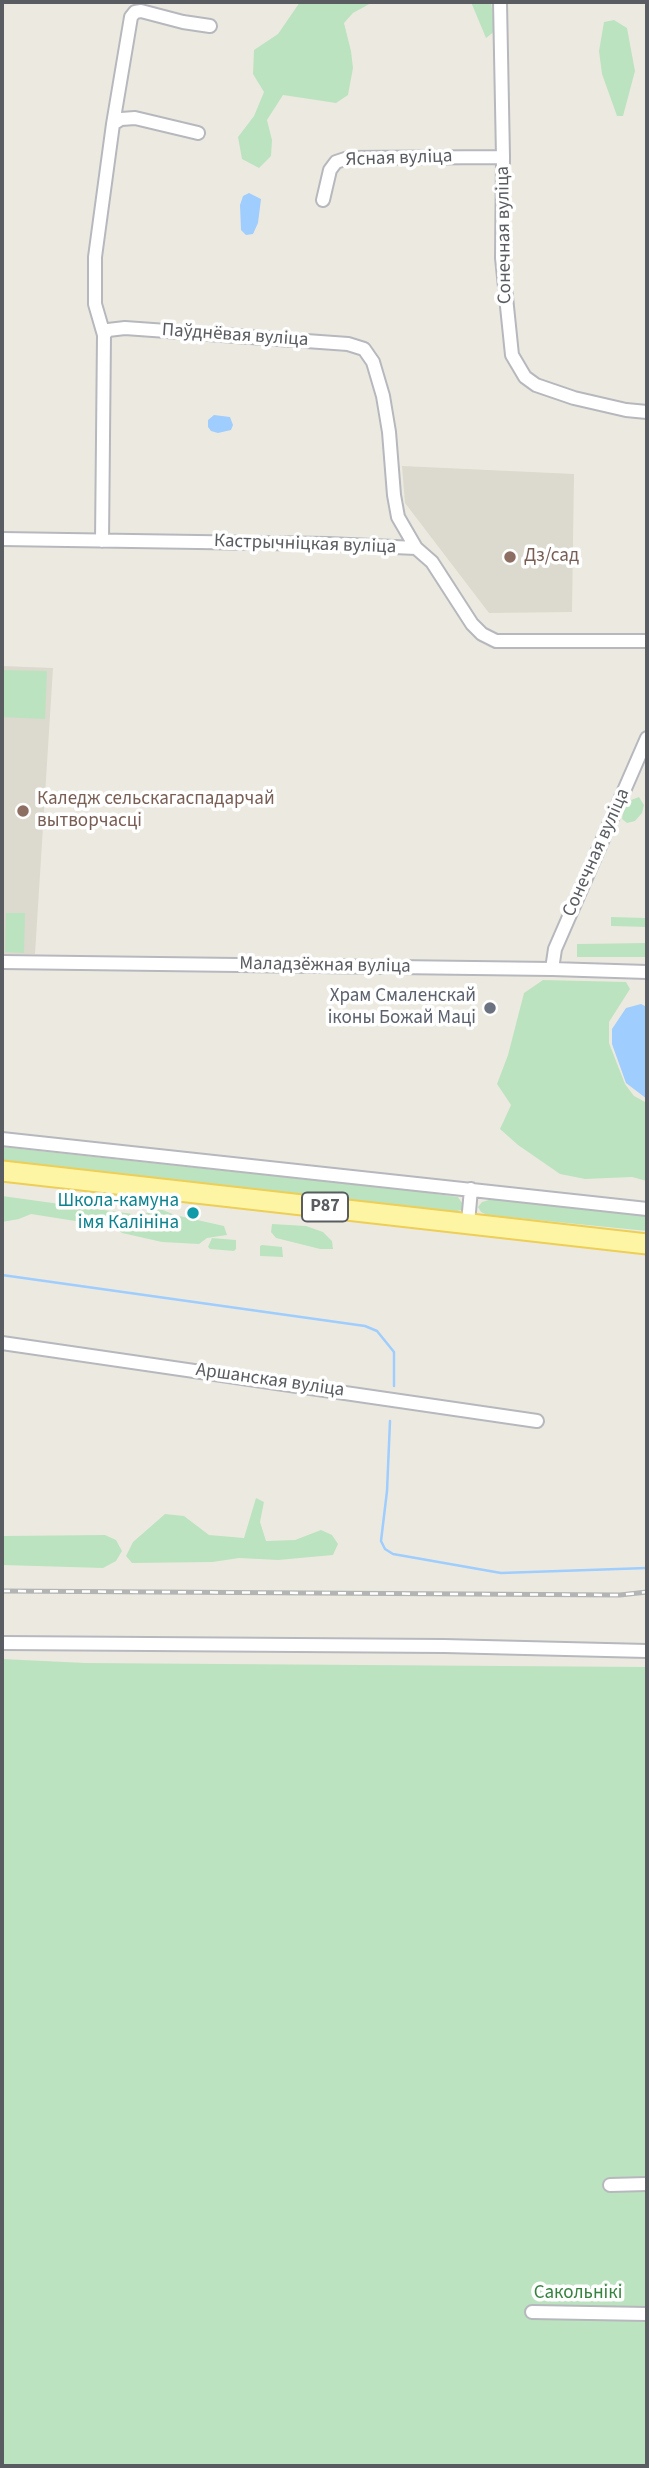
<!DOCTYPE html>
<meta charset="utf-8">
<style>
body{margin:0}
#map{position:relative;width:649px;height:2468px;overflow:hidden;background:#eceae0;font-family:"Source Sans 3",sans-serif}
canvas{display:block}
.frame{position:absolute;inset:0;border:4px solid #595c61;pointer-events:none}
</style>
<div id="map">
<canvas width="649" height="2468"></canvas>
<div class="frame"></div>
</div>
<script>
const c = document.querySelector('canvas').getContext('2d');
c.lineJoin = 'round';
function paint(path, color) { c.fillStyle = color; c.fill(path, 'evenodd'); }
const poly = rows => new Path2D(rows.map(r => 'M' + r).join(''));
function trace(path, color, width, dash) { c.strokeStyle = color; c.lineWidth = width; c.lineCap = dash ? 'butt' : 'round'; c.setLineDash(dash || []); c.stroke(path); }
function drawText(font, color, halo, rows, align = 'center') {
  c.font = font + ' "Source Sans 3",sans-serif'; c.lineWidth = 7; c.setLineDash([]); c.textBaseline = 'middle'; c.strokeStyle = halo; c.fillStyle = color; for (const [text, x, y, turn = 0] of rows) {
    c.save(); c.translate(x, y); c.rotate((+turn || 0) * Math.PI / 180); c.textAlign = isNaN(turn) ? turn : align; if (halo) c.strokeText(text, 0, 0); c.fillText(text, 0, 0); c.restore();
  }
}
const education = poly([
 [402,466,574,474,572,612,489,613,405,503],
 [2,666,53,668,35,954,2,954]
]);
const green = poly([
 [300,2,373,2,353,13,344,23,351,51,353,68,348,95,336,103,283,95,267,120,272,140,271,156,259,168,242,159,238,137,254,116,264,92,253,74,254,50,278,34],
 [471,2,491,2,495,31,486,38],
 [614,20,627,28,635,71,623,116,617,116,602,74,599,51,604,22],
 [2,670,47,671,45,719,2,717],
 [639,797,644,805,642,813,635,821,627,823,622,819,624,809,631,800],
 [6,913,25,913,24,953,5,952],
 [611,917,647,918,647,927,611,926],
 [647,943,647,957,577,957,577,944],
 [543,980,626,982,630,989,609,1022,609,1043,625,1084,634,1096,647,1103,647,1181,632,1177,585,1179,560,1174,518,1145,500,1129,511,1105,497,1084,508,1055,524,993],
 [2,1147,423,1192,458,1197,464,1206,462,1210,457,1211,449,1211,2,1161],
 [2,1196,140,1215,160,1209,175,1215,224,1226,227,1235,207,1238,199,1244,162,1242,122,1233,112,1223,88,1223,31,1214,19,1219,2,1222],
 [492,1199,647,1216,647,1231,487,1215,481,1212,478,1207,482,1202],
 [272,1224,306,1226,323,1232,332,1241,333,1249,320,1249,276,1238,271,1232],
 [212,1238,236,1240,236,1249,234,1251,210,1249,208,1247],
 [262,1245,282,1247,283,1257,260,1256,260,1246],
 [256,1498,264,1502,260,1522,266,1541,295,1540,321,1530,332,1535,338,1544,333,1555,278,1560,239,1558,213,1562,132,1563,126,1556,133,1542,165,1514,184,1516,209,1535,244,1538],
 [105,1535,116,1540,122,1551,116,1561,103,1568,2,1565,2,1536],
 [2,1659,86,1663,647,1667,647,2466,2,2466]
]);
const water = poly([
 [249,193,261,199,258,223,253,234,246,235,241,230,240,205,243,196],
 [214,415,230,417,233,425,231,430,218,433,211,431,208,427,208,420],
 [641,1004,647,1007,647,1099,626,1083,612,1044,612,1029,626,1008]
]);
const stream = poly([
 [2,1275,365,1326,377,1331,394,1352,394,1386],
 [390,1421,387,1491,381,1541,385,1549,393,1554,501,1573,647,1568]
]);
const minor = poly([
 [500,2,503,157,502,258,512,355,525,377,536,385,574,398,626,410,647,412],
 [113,124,121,119,135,118,198,133],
 [323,200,330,170,336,162,348,158,503,157],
 [104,335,95,304,95,257,113,124,131,17,135,12,141,11,183,22,210,26],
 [2,539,328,544,416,548,432,562,472,624,482,634,496,641,647,641],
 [102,541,104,335,108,330,125,328,348,344,364,349,373,362,383,396,389,432,394,495,398,517,416,548],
 [2,962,552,969,647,972],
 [552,969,555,949,647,738],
 [2,1139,647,1209],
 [468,1223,471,1189],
 [2,1343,537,1421],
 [2,1643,444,1646,647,1651],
 [610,2185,647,2184],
 [532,2312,647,2314]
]);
const primary = poly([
 [2,1171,647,1244]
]);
const rail = poly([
 [2,1591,620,1595,647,1592]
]);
const markers = [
 [510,557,7,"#8d6e63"],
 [23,811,7,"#8d6e63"],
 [490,1008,7,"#6b7280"],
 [193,1213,7,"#0f9aa8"]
];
const shields = [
 [325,1207,46]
];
const shieldNames = [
 ["Р87",325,1207]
];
const streetNames = [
 ["Ясная вуліца",399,159,-2],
 ["Сонечная вуліца",505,235,-91],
 ["Паўднёвая вуліца",235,336,4],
 ["Кастрычніцкая вуліца",305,545,2],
 ["Сонечная вуліца",597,853,-66],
 ["Маладзёжная вуліца",325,966,1],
 ["Аршанская вуліца",270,1381,8]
];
const educationNames = [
 ["Дз/сад",524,557],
 ["Каледж сельскагаспадарчай",37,800],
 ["вытворчасці",37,822]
];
const worshipNames = [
 ["Храм Смаленскай",476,997],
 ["іконы Божай Маці",476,1019]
];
const cultureNames = [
 ["Школа-камуна",179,1202],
 ["імя Калініна",179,1224]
];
const parkNames = [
 ["Сакольнікі",578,2294]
];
paint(education, '#dcd9ce');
paint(green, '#bce3bf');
paint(water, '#9fcdfd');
trace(stream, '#9fcdfd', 2.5);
trace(minor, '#b6b8bd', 16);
trace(primary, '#edce57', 23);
trace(minor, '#fff', 12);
trace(primary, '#fdf5a4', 19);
trace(rail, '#b3b4b4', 5);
trace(rail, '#fff', 2.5, [8]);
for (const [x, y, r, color] of markers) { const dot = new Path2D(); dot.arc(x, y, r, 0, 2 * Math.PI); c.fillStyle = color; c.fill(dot); trace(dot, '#fff', 2.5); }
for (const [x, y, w] of shields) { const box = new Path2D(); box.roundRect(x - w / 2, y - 14.5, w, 29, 5); c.fillStyle = '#fff'; c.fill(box); trace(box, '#595c61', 2); }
drawText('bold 18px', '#595c61', null, shieldNames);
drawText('19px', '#595c61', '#fff', streetNames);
drawText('19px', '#785e54', '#fff', educationNames, 'left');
drawText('19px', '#5b616d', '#fff', worshipNames, 'right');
drawText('19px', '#0d838f', '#fff', cultureNames, 'right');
drawText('19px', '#36833f', '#fff', parkNames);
</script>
